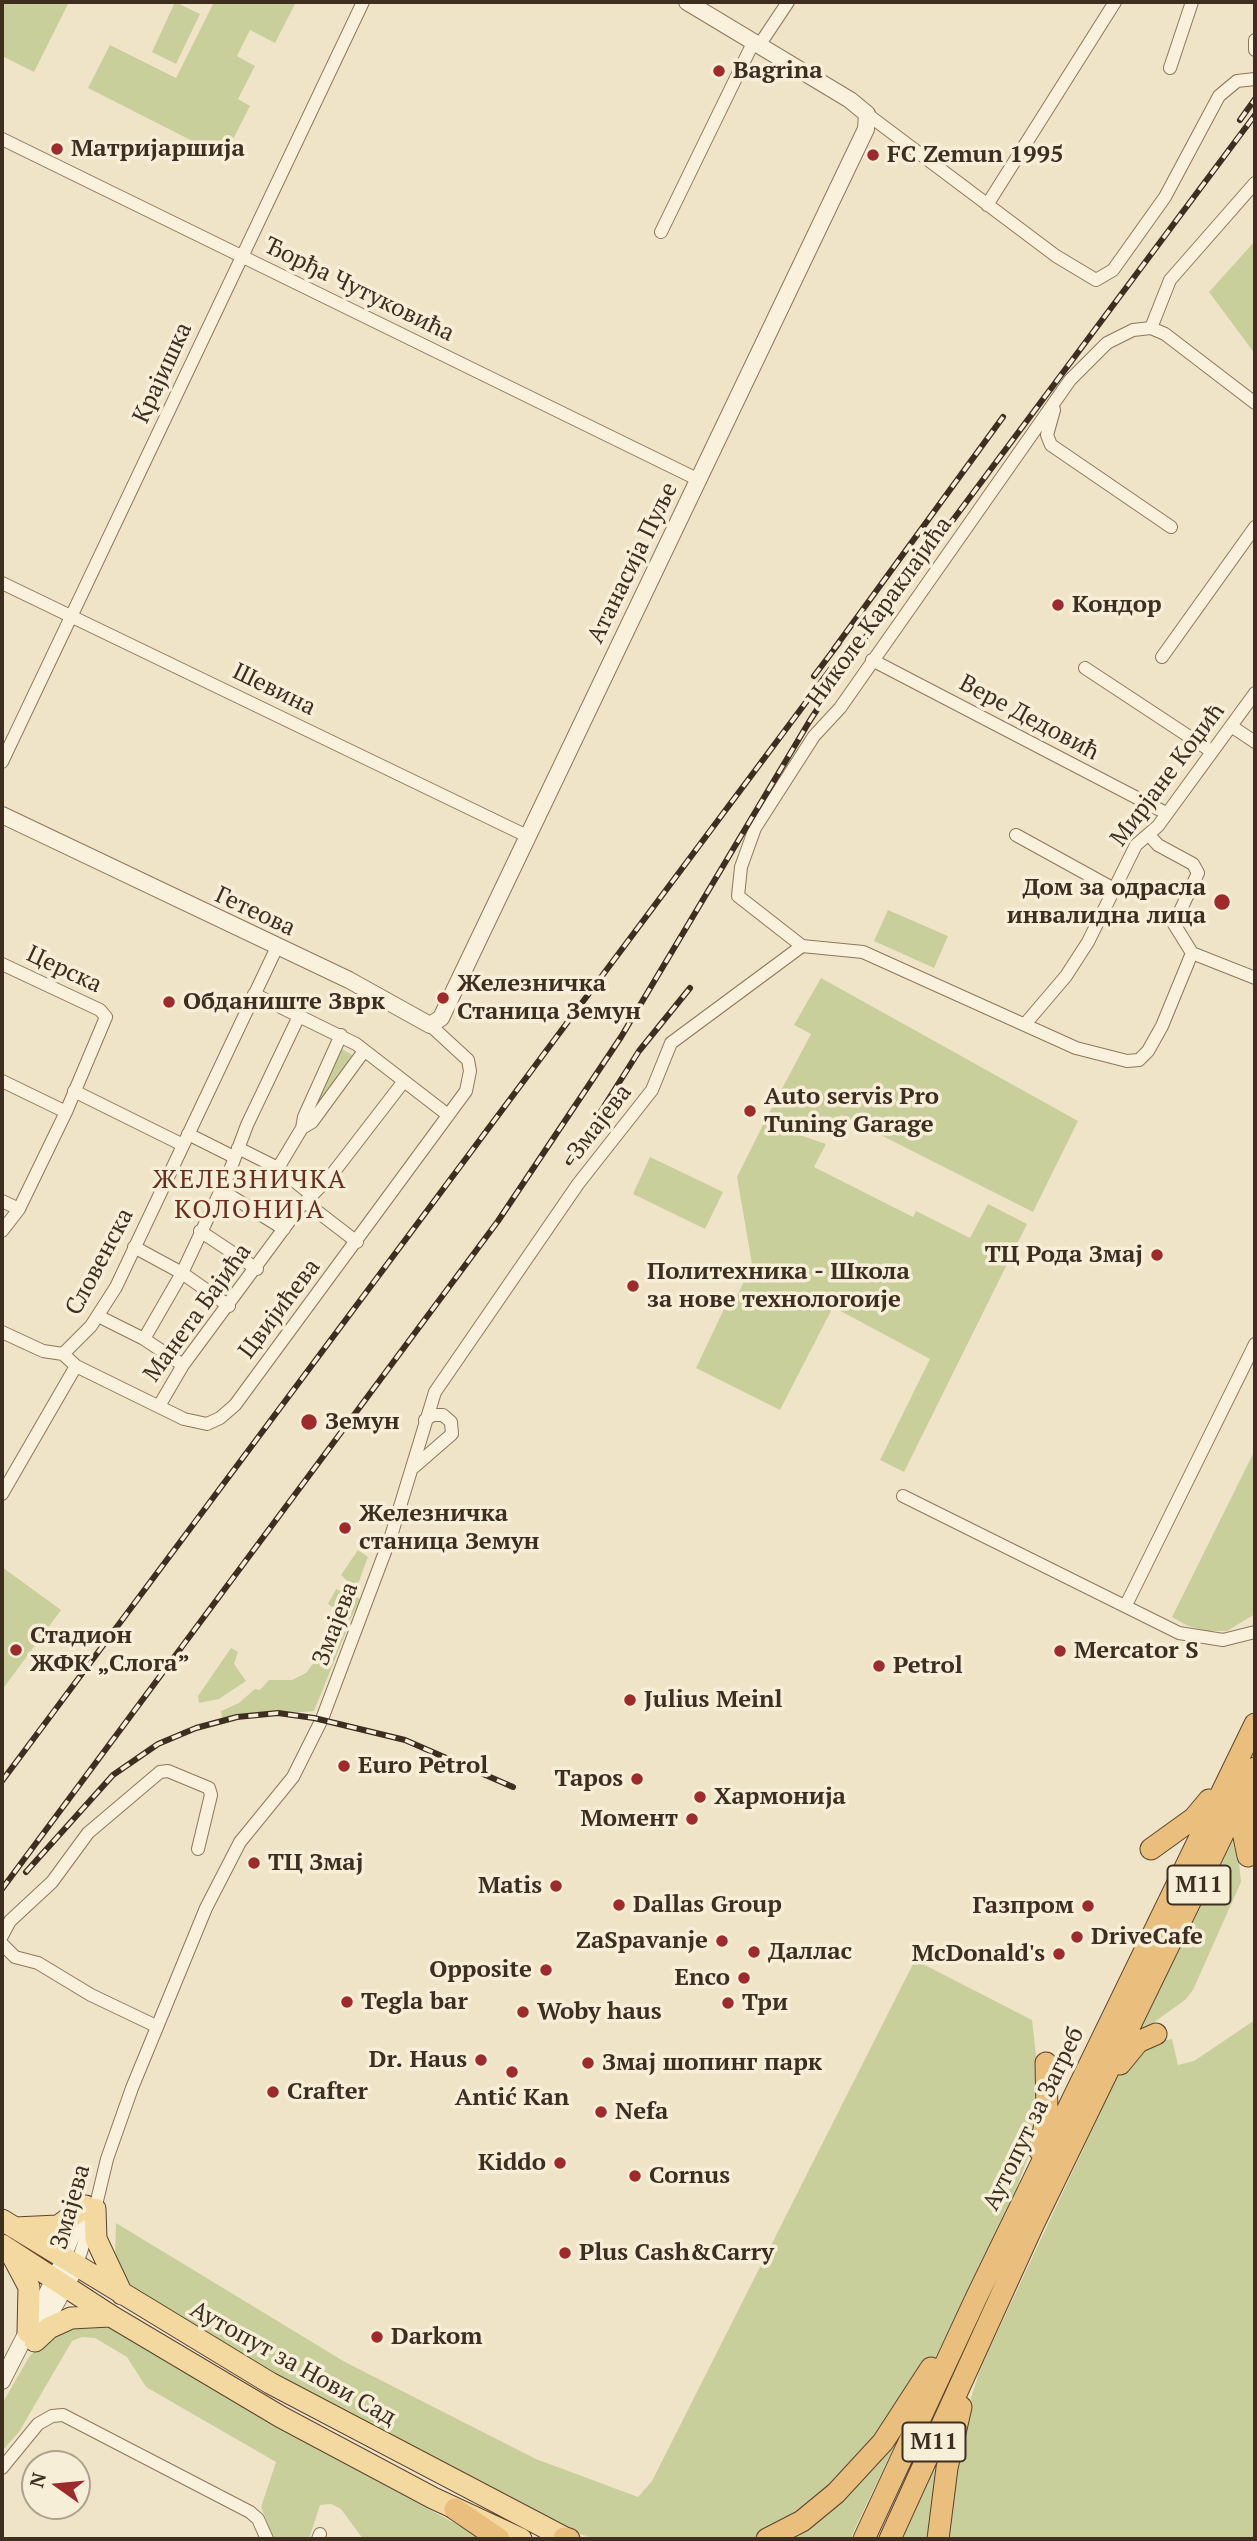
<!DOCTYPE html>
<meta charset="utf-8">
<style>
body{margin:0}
#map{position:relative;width:1257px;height:2541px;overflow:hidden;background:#f0e4c8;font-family:"PT Serif",serif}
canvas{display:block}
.frame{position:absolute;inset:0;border:4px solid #3d2e20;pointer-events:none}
.north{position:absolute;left:21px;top:2450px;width:70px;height:70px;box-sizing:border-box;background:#f7eed8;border:2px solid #ada18e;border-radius:50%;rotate:285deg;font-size:19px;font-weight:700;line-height:28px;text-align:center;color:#3d2e20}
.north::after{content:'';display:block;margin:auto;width:24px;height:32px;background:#9e2a2b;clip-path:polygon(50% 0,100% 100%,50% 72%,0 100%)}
</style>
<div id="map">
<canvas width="1257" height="2541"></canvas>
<div class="frame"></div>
<div class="north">N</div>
</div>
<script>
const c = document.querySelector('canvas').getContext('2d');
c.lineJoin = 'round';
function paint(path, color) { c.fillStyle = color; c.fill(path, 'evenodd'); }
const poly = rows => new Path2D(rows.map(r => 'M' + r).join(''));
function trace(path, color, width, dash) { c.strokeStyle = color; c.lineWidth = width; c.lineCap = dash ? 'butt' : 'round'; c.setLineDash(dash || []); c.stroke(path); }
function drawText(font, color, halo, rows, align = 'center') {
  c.font = font + ' "PT Serif",serif'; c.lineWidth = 7; c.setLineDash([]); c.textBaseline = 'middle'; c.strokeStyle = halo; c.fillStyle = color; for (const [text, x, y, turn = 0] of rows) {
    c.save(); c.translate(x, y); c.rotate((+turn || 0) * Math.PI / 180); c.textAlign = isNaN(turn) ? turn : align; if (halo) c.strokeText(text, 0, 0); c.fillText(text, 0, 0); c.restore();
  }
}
const green = poly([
 [2,2,69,2,34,72,2,56],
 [175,2,200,14,176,64,152,52],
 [214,2,296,2,275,43,250,30,237,56,255,66,238,99,250,106,224,157,88,88,110,45,176,78],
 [1255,241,1255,354,1209,292],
 [888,910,948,936,934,968,874,941],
 [821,978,1078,1121,1033,1212,841,1115,830,1136,768,1115,811,1034,794,1025],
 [340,1048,356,1057,313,1115,309,1113],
 [764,1123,826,1144,814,1167,913,1217,916,1211,970,1238,988,1204,1027,1224,904,1472,880,1460,930,1359,833,1307,780,1410,696,1368,724,1309,730,1311,752,1264,737,1177],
 [650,1157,723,1192,705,1229,633,1194],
 [1255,1450,1255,1614,1227,1631,1205,1631,1186,1625,1172,1617],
 [358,1550,368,1557,356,1589,341,1575],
 [2,1567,61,1610,2,1690],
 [336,1589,361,1599,350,1620,328,1604],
 [340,1628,346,1632,314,1711,222,1718,221,1711,239,1703,255,1689,260,1690,269,1680,292,1680,306,1673],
 [231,1648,238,1652,234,1664,246,1681,219,1699,199,1703,198,1696],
 [1236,1834,1241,1882,1193,1990,1185,2000,1138,2034],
 [915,1960,1032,2020,1039,2081,1036,2135,1017,2187,966,2294,938,2353,914,2390,824,2498,757,2539,595,2539,580,2534,534,2513,237,2354,122,2280,115,2260,116,2223,345,2362,536,2459,638,2497,652,2481],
 [1255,2020,1255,2539,943,2539,958,2440,980,2369,1125,2060,1154,2042,1172,2039,1178,2065,1194,2061],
 [107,2326,221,2394,483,2539,363,2539,341,2509,331,2504,320,2505,309,2539,274,2539,261,2507,276,2462,146,2387,127,2357,95,2338,82,2337,72,2341,19,2432,2,2451,2,2404,29,2357,48,2335,64,2328],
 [908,2418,850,2539,780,2539],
 [950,2431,932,2539,901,2539]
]);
const minor = poly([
 [1255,40,1255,50],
 [760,44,788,2],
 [1170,68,1192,2],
 [867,114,1056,256,1096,280,1113,270,1165,197,1219,96,1237,81,1255,79],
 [2,139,699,480],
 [987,205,1115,2],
 [661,232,754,41],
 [1151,328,1170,280,1255,183],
 [1054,410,1047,435,1051,445,1171,527],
 [2,583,527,836],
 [1162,657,1255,527],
 [872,660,1166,813],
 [1085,668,1211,751],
 [1231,726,1255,742],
 [2,762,363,2],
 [1016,835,1114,889],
 [802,946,738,896,741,867,755,828,814,736,840,708,1070,380,1107,343,1133,330,1151,328,1165,334,1255,403],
 [802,946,863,952,1076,1048,1127,1061,1139,1060,1148,1051,1162,1026,1192,953,1174,924,1198,873,1193,864,1158,845,1149,835],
 [1192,953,1255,978],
 [2,964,100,1010,106,1017,66,1112,19,1209,2,1231],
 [254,994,356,1044,448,1115],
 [1026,1023,1066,976,1088,942,1136,845,1158,826,1255,693],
 [2,1081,66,1112],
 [74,1091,183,1145],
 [302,1128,304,1117,341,1035],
 [188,1134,234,1157],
 [238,1148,278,1168,312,1195],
 [278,1168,302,1128,312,1122,364,1051],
 [221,1190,284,1229],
 [2,1201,19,1209],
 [305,1202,357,1242],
 [200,1231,257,1269],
 [134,1247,182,1273,229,1306],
 [98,1316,144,1339,183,1365],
 [2,1332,43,1351,63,1354,76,1366,184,1419,207,1424,220,1418,235,1405,466,1091,470,1071,468,1060,430,1025],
 [144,1339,182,1273,229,1173,247,1125,299,1016],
 [63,1354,91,1326,116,1287,277,947],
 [159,1406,183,1365,299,1208,330,1177,404,1081],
 [414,1467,452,1434,451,1422,443,1415,433,1415,425,1420],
 [2,1494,76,1366],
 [903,1496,1179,1633,1223,1640,1255,1632],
 [1126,1605,1255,1344],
 [2,1936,10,1921,52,1882,88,1833,160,1772,168,1771,209,1788,211,1795,198,1849],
 [2,1944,15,1957,38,1963,91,1995,156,2026],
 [64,2260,84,2210],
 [76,2267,95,2209,107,2159,132,2088,206,1908,240,1842,293,1777,322,1719,391,1536,435,1392,578,1184,652,1090,671,1043,802,946],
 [2,2468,38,2424,52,2416,63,2415,250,2512,258,2519,267,2539],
 [318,2539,320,2534]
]);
const tertiary = poly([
 [2,815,349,980,430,1025,441,1018,866,129,867,114,850,100,687,2],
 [40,2332,76,2267],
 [2,2381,64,2260]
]);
const primary = poly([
 [95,2209,96,2239,122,2294],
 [2,2220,270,2383,567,2539],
 [15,2228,58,2226,86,2206],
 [2,2245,111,2316,281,2417,433,2498,521,2539],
 [12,2255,29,2287,28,2332],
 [35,2341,49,2328,71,2318,110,2316]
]);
const trunk = poly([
 [1247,1800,1243,1832,1248,1856],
 [1151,1849,1194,1818,1209,1800],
 [1120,2064,1138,2042,1156,2034],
 [1040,2151,1047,2112,1046,2063],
 [455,2509,499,2539],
 [564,2538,569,2539],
 [767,2539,802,2521,836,2493,883,2442,931,2368],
 [864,2539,977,2296,1255,1724],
 [890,2539,1034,2223,1255,1768],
 [938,2539,947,2468,961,2407]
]);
const rail = poly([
 [1240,120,1255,99],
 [834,649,1003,417],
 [814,676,839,643],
 [569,1162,639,1051,690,988],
 [2,1781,830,670],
 [26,1872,113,1775,158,1744,196,1728,237,1717,278,1713,314,1718,405,1740,513,1787],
 [2,1889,498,1221,621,1037,809,722,853,654,1255,115]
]);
const markers = [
 [719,71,7,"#9e2a2b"],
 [57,149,7,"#9e2a2b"],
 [873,155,7,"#9e2a2b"],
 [1058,605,7,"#9e2a2b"],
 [1222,902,9,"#9e2a2b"],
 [443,998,7,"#9e2a2b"],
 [169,1002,7,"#9e2a2b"],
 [750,1111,7,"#9e2a2b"],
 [1157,1255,7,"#9e2a2b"],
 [633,1286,7,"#9e2a2b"],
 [309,1422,9,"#9e2a2b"],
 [345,1528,7,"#9e2a2b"],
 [16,1650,7,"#9e2a2b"],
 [1060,1651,7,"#9e2a2b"],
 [879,1666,7,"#9e2a2b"],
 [630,1700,7,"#9e2a2b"],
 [344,1766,7,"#9e2a2b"],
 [637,1779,7,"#9e2a2b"],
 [700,1797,7,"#9e2a2b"],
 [692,1819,7,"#9e2a2b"],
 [254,1863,7,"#9e2a2b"],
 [556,1886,7,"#9e2a2b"],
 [619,1905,7,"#9e2a2b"],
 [1088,1906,7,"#9e2a2b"],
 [1077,1937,7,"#9e2a2b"],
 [722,1941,7,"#9e2a2b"],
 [754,1952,7,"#9e2a2b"],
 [1059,1954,7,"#9e2a2b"],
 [546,1970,7,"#9e2a2b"],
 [744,1978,7,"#9e2a2b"],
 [347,2002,7,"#9e2a2b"],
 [728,2003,7,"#9e2a2b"],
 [523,2012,7,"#9e2a2b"],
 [481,2060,7,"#9e2a2b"],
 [588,2063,7,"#9e2a2b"],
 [512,2072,7,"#9e2a2b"],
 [273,2092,7,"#9e2a2b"],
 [601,2112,7,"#9e2a2b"],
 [560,2163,7,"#9e2a2b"],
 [635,2176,7,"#9e2a2b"],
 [565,2253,7,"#9e2a2b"],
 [377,2337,7,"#9e2a2b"]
];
const shields = [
 [1199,1885,63],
 [934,2442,63]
];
const shieldNames = [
 ["M11",1199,1885],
 ["M11",934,2442]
];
const poiNames = [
 ["Bagrina",733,71],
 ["Матријаршија",71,149],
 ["FC Zemun 1995",887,155],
 ["Кондор",1072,605],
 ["Дом за одрасла",1206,888,"right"],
 ["инвалидна лица",1206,916,"right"],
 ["Железничка",457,984],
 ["Станица Земун",457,1012],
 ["Обданиште Зврк",183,1002],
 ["Auto servis Pro",764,1097],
 ["Tuning Garage",764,1125],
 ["ТЦ Рода Змај",1143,1255,"right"],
 ["Политехника - Школа",647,1272],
 ["за нове технологоије",647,1300],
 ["Земун",325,1422],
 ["Железничка",359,1514],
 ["станица Земун",359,1542],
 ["Стадион",30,1636],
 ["ЖФК „Слога”",30,1664],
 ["Mercator S",1074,1651],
 ["Petrol",893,1666],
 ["Julius Meinl",644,1700],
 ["Euro Petrol",358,1766],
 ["Tapos",623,1779,"right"],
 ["Хармонија",714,1797],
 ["Момент",678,1819,"right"],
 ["ТЦ Змај",268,1863],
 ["Matis",542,1886,"right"],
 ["Dallas Group",633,1905],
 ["Газпром",1074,1906,"right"],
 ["DriveCafe",1091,1937],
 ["ZaSpavanje",708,1941,"right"],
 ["Даллас",768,1952],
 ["McDonald's",1045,1954,"right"],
 ["Opposite",532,1970,"right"],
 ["Enco",730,1978,"right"],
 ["Tegla bar",361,2002],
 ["Три",742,2003],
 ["Woby haus",537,2012],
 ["Dr. Haus",467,2060,"right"],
 ["Змај шопинг парк",602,2063],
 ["Crafter",287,2092],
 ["Antić Kan",512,2098,"center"],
 ["Nefa",615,2112],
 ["Kiddo",546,2163,"right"],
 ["Cornus",649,2176],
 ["Plus Cash&Carry",579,2253],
 ["Darkom",391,2337]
];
const streetNames = [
 ["Ђорђа Чутуковића",359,290,26],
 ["Крајишка",163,373,-65],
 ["Атанасија Пуље",633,563,-64],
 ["Николе Караклајића",880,612,-54],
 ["Шевина",274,690,26],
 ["Вере Дедовић",1029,718,28],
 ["Мирјане Коџић",1168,775,-53],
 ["Гетеова",255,912,25],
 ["Церска",64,970,25],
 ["Змајева",600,1122,-52],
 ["Словенска",100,1262,-62],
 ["Цвијићева",280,1309,-53],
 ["Манета Бајића",198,1313,-54],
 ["Змајева",336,1624,-69],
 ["Аутопут за Загреб",1034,2119,-64],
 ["Змајева",71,2207,-74],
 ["Аутопут за Нови Сад",293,2364,29]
];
const neighbourhoodNames = [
 ["ЖЕЛЕЗНИЧКА",250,1181],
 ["КОЛОНИЈА",250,1211]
];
paint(green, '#c9cf9b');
trace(minor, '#8d765c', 14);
trace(tertiary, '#8d765c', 18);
trace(primary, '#5b4430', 23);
trace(trunk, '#5b4430', 23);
trace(minor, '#faf1dc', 12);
trace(tertiary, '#faf1dc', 16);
trace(primary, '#f3d9a0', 21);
trace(trunk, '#eabe7c', 21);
trace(rail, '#3d2e20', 6);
trace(rail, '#f7eed8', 3.5, [10]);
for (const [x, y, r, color] of markers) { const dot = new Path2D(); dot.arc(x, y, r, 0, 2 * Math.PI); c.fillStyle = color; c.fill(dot); trace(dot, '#f7eed8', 2.5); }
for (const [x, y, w] of shields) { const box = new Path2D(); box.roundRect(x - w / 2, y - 19.5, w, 39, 5); c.fillStyle = '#f7eed8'; c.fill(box); trace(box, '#3d2e20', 2); }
drawText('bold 23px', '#3d2e20', null, shieldNames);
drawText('bold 24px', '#3d2e20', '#f7eed8', poiNames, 'left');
drawText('24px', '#3d2e20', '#f7eed8', streetNames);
c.letterSpacing = '2px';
drawText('26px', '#6b2e1e', '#f7eed8', neighbourhoodNames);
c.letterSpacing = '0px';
</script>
